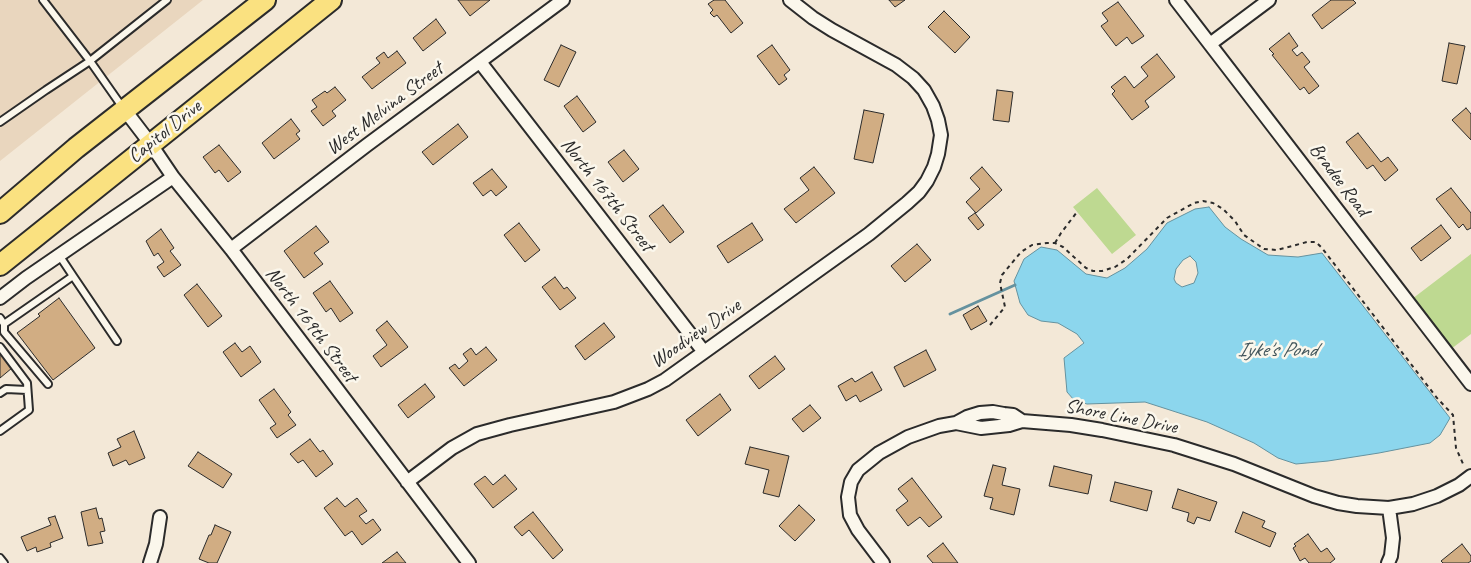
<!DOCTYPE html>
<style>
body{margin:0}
canvas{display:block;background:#f3e8d7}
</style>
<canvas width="1471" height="563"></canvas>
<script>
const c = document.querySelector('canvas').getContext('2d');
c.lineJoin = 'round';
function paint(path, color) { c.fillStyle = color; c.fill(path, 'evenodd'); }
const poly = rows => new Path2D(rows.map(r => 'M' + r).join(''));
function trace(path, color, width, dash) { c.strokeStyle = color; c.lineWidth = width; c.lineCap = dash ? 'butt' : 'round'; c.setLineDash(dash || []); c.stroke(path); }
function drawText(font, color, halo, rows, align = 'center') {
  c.font = font + ' Caveat,sans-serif'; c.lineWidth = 5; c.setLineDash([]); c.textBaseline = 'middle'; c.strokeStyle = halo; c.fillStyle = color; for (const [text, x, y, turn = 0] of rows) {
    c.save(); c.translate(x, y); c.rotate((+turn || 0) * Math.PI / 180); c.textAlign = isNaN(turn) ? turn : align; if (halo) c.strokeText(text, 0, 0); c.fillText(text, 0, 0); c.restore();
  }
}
const built = poly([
 [0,0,203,0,0,161]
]);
const green = poly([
 [1097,188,1136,235,1112,254,1073,207],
 [1471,254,1471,334,1451,349,1412,299]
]);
const water = poly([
 [1209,207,1225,227,1241,239,1268,255,1298,257,1322,253,1450,418,1440,435,1430,443,1379,453,1328,461,1296,464,1278,458,1254,443,1207,422,1145,402,1087,404,1074,400,1067,392,1064,358,1084,343,1077,334,1058,323,1041,321,1028,315,1020,303,1014,281,1024,259,1041,247,1057,250,1086,274,1107,278,1125,268,1147,249,1167,223,1195,209,1209,207],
 [1190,256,1196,262,1198,273,1194,283,1182,287,1176,283,1174,279,1176,269,1183,260,1190,256]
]);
const stream = poly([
 [950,314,1015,285]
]);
const building = poly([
 [458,0,490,0,470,16,458,0],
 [714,0,725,0,743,23,731,33,717,15,714,17,710,13,713,10,708,4,714,0],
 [889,0,905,0,895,7,889,0],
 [1331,0,1353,0,1356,3,1322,29,1312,15,1331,0],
 [1118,2,1144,36,1132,44,1127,37,1116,46,1101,26,1108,21,1102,13,1118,2],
 [944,11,970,37,955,53,928,27,944,11],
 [436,19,446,33,423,51,413,38,436,19],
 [1289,33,1298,46,1292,50,1297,56,1302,52,1310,62,1304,67,1319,86,1309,94,1304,87,1300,90,1272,55,1274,54,1269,49,1289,33],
 [1449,43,1465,46,1457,84,1442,81,1449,43],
 [561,45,576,52,559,87,544,80,561,45],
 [772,45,790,70,784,75,787,79,779,85,757,56,772,45],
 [397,51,406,63,372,89,362,77,380,63,376,58,384,52,388,58,397,51],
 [1157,54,1175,77,1145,101,1149,107,1132,120,1112,94,1115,91,1111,87,1125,76,1134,88,1148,76,1141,67,1157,54],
 [335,87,346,100,332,111,336,116,323,126,311,111,317,107,312,100,325,91,327,93,335,87],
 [997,90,1013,92,1009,122,993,120,997,90],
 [577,96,596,122,583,132,564,106,577,96],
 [1466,108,1471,114,1471,140,1452,120,1466,108],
 [864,110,884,114,873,163,854,159,864,110],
 [291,119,300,131,296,134,300,139,274,159,262,143,291,119],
 [458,124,468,137,433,165,422,152,458,124],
 [1358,133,1381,162,1388,157,1398,170,1385,181,1373,165,1367,169,1346,142,1358,133],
 [219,145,241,172,228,182,219,170,215,173,203,157,219,145],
 [624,150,639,169,623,182,608,162,624,150],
 [814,167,835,193,796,223,784,209,809,190,800,178,814,167],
 [982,167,1002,190,976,213,966,202,980,189,970,178,982,167],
 [492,169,507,187,496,196,491,190,483,196,473,183,492,169],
 [1451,188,1471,213,1471,228,1467,230,1463,224,1459,228,1436,199,1451,188],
 [663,205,684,232,670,243,649,216,663,205],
 [975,213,984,225,978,230,968,218,975,213],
 [519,223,540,250,525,262,504,235,519,223],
 [752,223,763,240,728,263,717,246,752,223],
 [1441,225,1451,238,1421,261,1411,248,1441,225],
 [316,226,329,242,314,253,323,264,304,278,284,251,316,226],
 [161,229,174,248,170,251,181,265,164,277,157,267,164,262,158,253,154,256,146,241,161,229],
 [917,244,931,260,905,282,891,266,917,244],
 [555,277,564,289,567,287,576,298,560,310,542,287,555,277],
 [330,281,353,313,340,322,331,308,326,312,313,293,330,281],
 [197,284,222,316,208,327,184,295,197,284],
 [59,298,95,348,53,380,17,333,40,316,38,314,59,298],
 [978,306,987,321,971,330,963,315,978,306],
 [387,321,408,347,381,367,373,356,387,345,376,330,387,321],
 [604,323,615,337,585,360,575,346,604,323],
 [235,343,242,352,250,346,261,362,241,377,223,352,235,343],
 [486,347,497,360,464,386,449,368,455,364,459,369,468,361,463,354,471,348,476,355,486,347],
 [926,350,936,370,904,387,894,367,926,350],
 [0,352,12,368,0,378,0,352],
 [775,356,785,369,759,389,749,376,775,356],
 [872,372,882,390,860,402,856,395,846,401,838,386,852,378,855,382,872,372],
 [425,384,435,397,408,418,398,405,425,384],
 [274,389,291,412,288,415,296,425,277,438,270,428,276,424,259,400,274,389],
 [720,394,731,410,698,436,686,420,720,394],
 [810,405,821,418,803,432,792,419,810,405],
 [134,431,145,458,129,465,126,460,113,466,108,453,121,447,117,439,134,431],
 [310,439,320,452,323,450,333,464,316,477,303,460,298,463,290,454,310,439],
 [750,447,789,456,779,497,763,493,769,470,745,464,750,447],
 [198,452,232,474,223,488,188,466,198,452],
 [993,465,1006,468,1002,485,1020,489,1014,515,990,509,993,498,984,496,993,465],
 [1054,466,1092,475,1088,494,1049,486,1054,466],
 [505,475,517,489,493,508,474,484,485,476,493,485,505,475],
 [912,478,942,517,929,527,920,517,908,526,896,510,908,501,898,489,912,478],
 [1115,482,1152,491,1147,511,1110,501,1115,482],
 [1178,489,1217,502,1210,521,1197,517,1194,524,1187,521,1189,513,1172,508,1178,489],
 [337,498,345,507,357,498,367,511,359,516,366,524,373,519,381,530,362,545,352,531,345,536,324,508,337,498],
 [799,505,815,520,795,541,779,526,799,505],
 [96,508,99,519,102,518,105,531,100,532,103,543,88,546,81,512,96,508],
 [533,512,563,550,553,559,529,530,522,536,514,527,533,512],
 [1243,512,1265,521,1262,527,1276,533,1270,547,1235,532,1243,512],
 [55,516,63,538,50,543,51,547,37,552,36,547,27,551,21,537,51,525,48,518,55,516],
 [215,525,231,532,217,563,209,563,199,559,209,535,211,535,215,525],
 [1308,534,1321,552,1327,548,1335,559,1330,563,1309,563,1305,558,1300,561,1293,548,1296,546,1294,544,1308,534],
 [943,543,958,563,933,563,927,556,943,543],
 [1462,544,1471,556,1471,561,1468,563,1443,563,1441,561,1462,544],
 [397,552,406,563,382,563,397,552]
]);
const path = poly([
 [1055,243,1061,233,1077,212],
 [990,325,1005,307,1000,283,1002,275,1021,252,1032,245,1047,243,1055,243,1063,247,1086,268,1093,271,1102,271,1115,267,1127,259,1167,218,1194,203,1203,201,1213,203,1223,209,1235,221,1244,235,1264,249,1277,250,1307,242,1316,242,1322,248,1437,398,1453,415,1456,448,1464,466]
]);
const service = poly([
 [43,0,90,61,123,108],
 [0,122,46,90,90,61,167,0],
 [73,276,117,341],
 [0,318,4,324,73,276,59,255],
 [4,324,4,332,48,384],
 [0,347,27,383,29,410,0,431],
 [0,393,6,389,27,390],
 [0,558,4,563]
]);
const minor = poly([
 [1176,0,1471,384],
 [1210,44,1269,0],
 [480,62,704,352],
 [124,109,150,143,173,177,231,249,469,563],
 [231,249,367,145,563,0],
 [0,298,26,278,173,177],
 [956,423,981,428,1009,425,1022,421],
 [407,482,452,448,477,434,510,425,614,402,648,389,665,380,869,234,907,203,919,192,927,181,934,167,938,154,941,135,938,120,933,106,924,90,913,78,896,65,832,30,813,18,790,0],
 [150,563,156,544,160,517],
 [883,563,858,530,850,515,848,497,851,482,858,470,879,453,908,437,939,426,956,423,967,417,980,413,993,412,1004,414,1013,415,1022,421,1071,425,1102,430,1174,445,1234,464,1314,496,1338,503,1357,506,1389,508,1413,504,1437,496,1459,485,1471,476],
 [1388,563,1391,556,1393,538,1389,508]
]);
const primary = poly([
 [0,213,76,148,265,0],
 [0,265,331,0]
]);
const streetNames = [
 ["West Melvina Street",385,109,-37],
 ["Capitol Drive",165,132,-39],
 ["Bradee Road",1339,180,53],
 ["North 167th Street",607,195,52],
 ["North 169th Street",311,325,53],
 ["Woodview Drive",696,334,-35],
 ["Shore Line Drive",1121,417,11]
];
const waterNames = [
 ["Iyke's Pond",1277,350]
];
paint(built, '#e9d6be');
paint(green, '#bed991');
paint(water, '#8cd6ed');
trace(water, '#65929f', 1);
trace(stream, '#65929f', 3);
paint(building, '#d1ad83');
trace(building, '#2b2b2b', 1);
trace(service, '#2b2b2b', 10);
trace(minor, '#2b2b2b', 16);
trace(primary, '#2b2b2b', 24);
trace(path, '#2b2b2b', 2, [4, 4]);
trace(service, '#fbf7ec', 6);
trace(minor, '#fbf7ec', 12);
trace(primary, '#fae180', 20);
drawText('20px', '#2b2b2b', '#fbf7ec', streetNames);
drawText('italic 21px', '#43565c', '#fbf7ec', waterNames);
</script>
